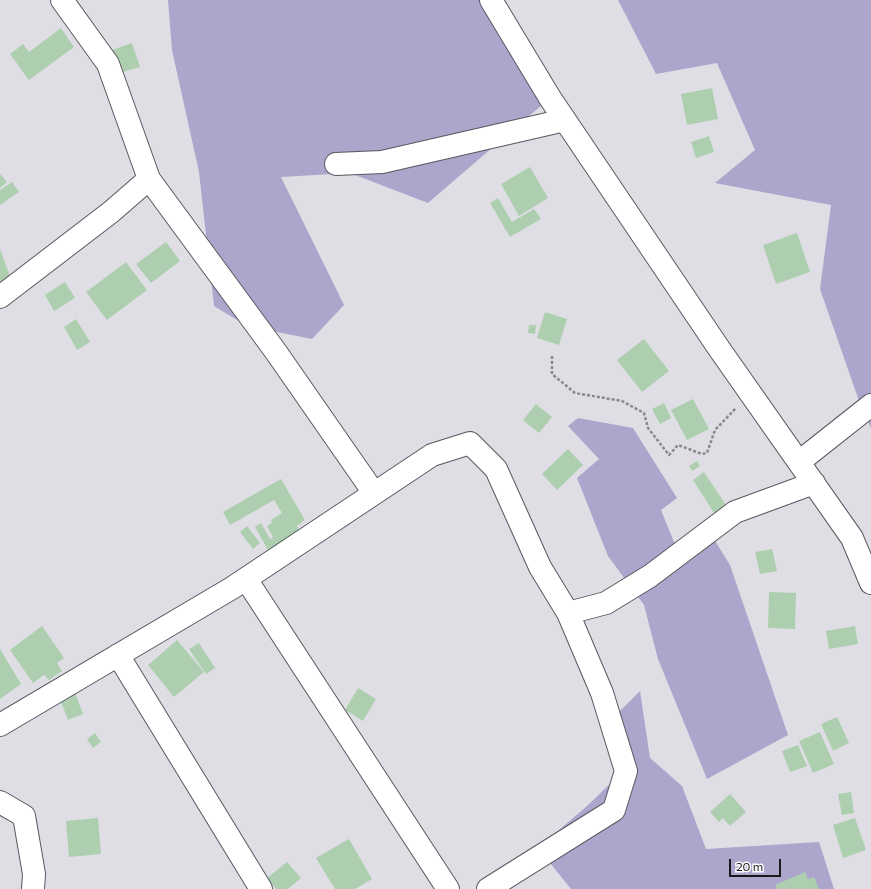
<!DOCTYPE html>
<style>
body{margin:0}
#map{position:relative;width:871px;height:889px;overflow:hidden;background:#dfdee5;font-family:Commissioner,sans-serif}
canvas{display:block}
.scale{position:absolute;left:729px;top:859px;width:52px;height:18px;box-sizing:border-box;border:2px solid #19181b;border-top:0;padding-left:5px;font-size:12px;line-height:14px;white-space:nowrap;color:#19181b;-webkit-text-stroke:3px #fff;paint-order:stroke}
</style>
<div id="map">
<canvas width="871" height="889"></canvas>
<div class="scale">20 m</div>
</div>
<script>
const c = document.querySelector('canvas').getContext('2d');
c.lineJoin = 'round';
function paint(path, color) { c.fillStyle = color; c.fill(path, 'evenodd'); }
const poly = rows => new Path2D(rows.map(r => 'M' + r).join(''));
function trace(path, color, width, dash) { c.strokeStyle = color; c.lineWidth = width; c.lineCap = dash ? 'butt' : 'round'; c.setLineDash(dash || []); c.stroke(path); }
const forest = poly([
 [168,0,491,0,550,98,428,203,350,173,281,177,344,305,312,339,247,326,214,306,199,172,172,50],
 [618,0,871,0,871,428,858,398,820,289,831,205,715,183,755,150,717,63,656,74],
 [578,418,633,428,677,498,661,510,678,552,712,536,730,565,788,735,707,779,658,659,644,605,608,556,577,478,599,459,568,426],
 [640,691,650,758,682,786,706,849,819,842,834,889,571,889,538,848,587,806,615,779,608,723]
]);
const building = poly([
 [61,28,74,47,29,80,10,54,23,44,29,52],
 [132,43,140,67,116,74,109,51],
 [712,88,718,119,687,125,681,94],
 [709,136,714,152,696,158,691,142],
 [530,167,548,198,519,216,501,184],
 [0,174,7,182,0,188],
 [12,182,19,192,0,205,0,190],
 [498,198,512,222,534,209,541,219,510,237,490,203],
 [797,233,810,272,776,284,763,245],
 [166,242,180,261,151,283,136,264],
 [0,249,11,279,0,282],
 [126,262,147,290,107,320,86,292],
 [65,282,75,298,54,311,45,295],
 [545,312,567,319,559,345,537,338],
 [76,319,90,342,77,350,64,327],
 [529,325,536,325,535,334,528,333],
 [644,339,669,371,642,392,617,360],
 [693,399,709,429,687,440,671,410],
 [664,403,671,418,660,424,652,409],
 [536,404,552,417,539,433,523,420],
 [568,449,583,465,557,490,542,474],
 [697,461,700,466,692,471,689,466],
 [704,472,728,508,716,516,693,480],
 [281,479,305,520,297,526,302,536,270,554,255,527,261,523,270,539,273,537,267,526,272,523,271,520,282,513,274,500,230,525,223,512],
 [247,526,260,543,253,549,240,532],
 [772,549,777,571,760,574,755,552],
 [769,592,796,593,795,629,768,628],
 [42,626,64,658,57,663,62,671,49,680,44,675,33,683,10,650],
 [855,626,858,644,829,649,826,631],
 [177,640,204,672,174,697,148,665],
 [199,643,215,668,206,674,189,649],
 [0,649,21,684,0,699],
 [358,688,376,699,363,721,345,710],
 [75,693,83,714,68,720,60,699],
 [837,717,849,743,833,751,821,724],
 [820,732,834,764,813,773,799,741],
 [95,733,101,742,93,748,87,739],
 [798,745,807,766,790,772,782,751],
 [851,792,854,813,842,815,838,794],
 [730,794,746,812,730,826,723,818,719,822,710,812],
 [98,818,101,854,69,857,66,821],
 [855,818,866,850,843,858,833,825],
 [349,839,372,879,355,889,335,889,316,858],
 [287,862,301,878,288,889,276,889,267,878],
 [805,872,808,879,814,877,819,889,777,889,775,885]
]);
const path = poly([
 [552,356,552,374,575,393,622,401,644,413,648,428,669,455,678,445,702,454,707,453,715,430,736,408]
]);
const minor = poly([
 [62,0,108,64,149,179,276,352,374,493],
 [491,0,550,98,720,350,852,538,871,583],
 [336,164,382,162,565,120],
 [0,297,111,212,149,179],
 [799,462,871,405],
 [246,579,448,889],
 [118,655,261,889],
 [0,725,232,588,432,455,470,443,496,469,540,567,568,613,606,603,650,576,735,512,814,483],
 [0,802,24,816,34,874,33,889],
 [488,889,614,810,626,771,602,693,568,613]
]);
paint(forest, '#aca5cc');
paint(building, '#adcfaf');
trace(minor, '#59585f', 24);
trace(path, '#89888d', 2.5, [3, 2]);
trace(minor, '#fff', 22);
</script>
